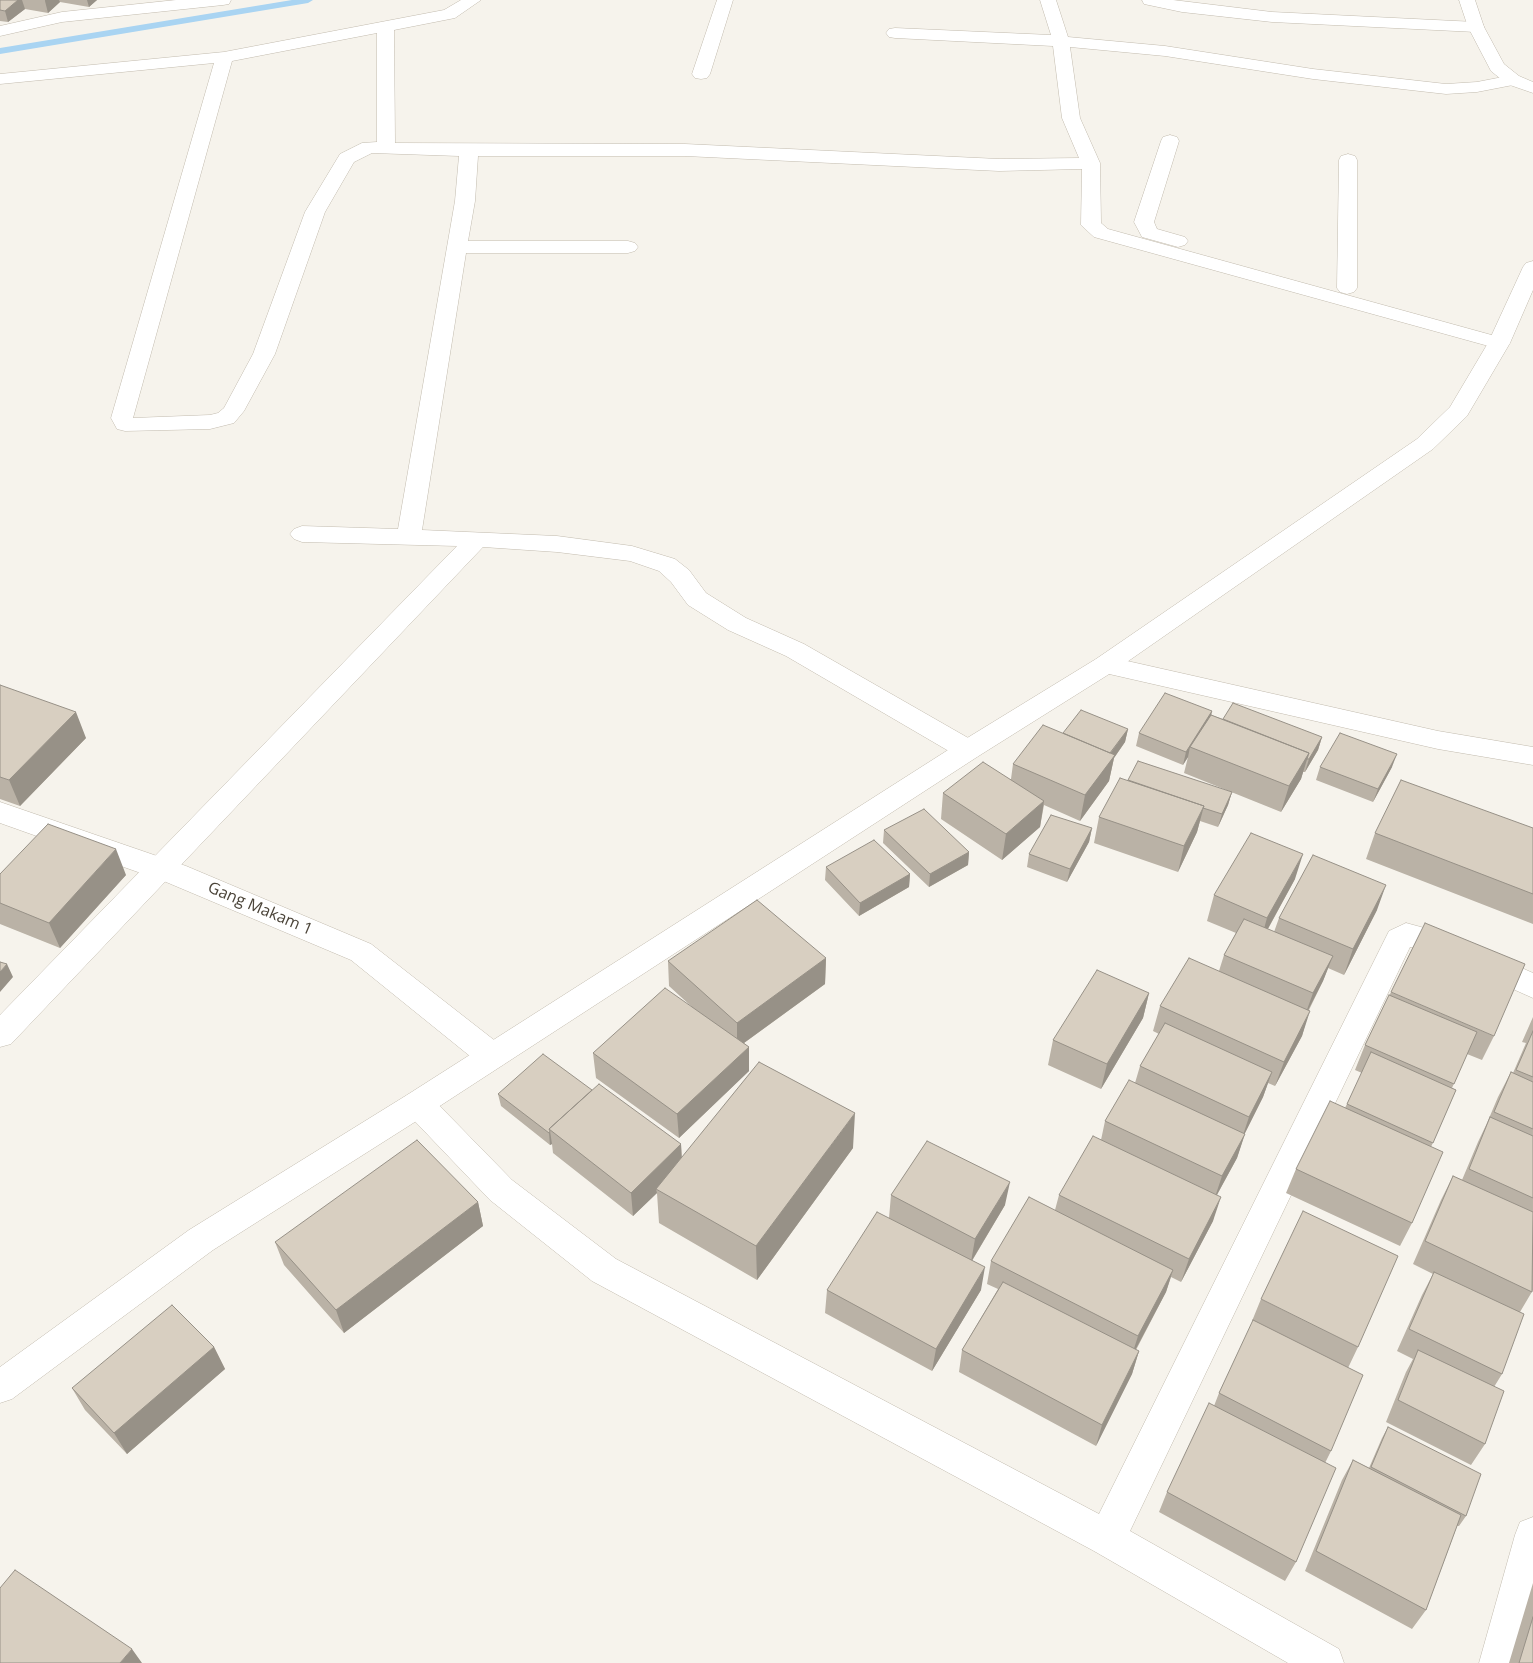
<!DOCTYPE html>
<style>
body{margin:0}
canvas{display:block;background:#f6f3ec}
</style>
<canvas width="1533" height="1663"></canvas>
<script>
const c = document.querySelector('canvas').getContext('2d');
c.lineJoin = 'round';
const poly = rows => new Path2D(rows.map(r => 'M' + r).join(''));
function paint(path, color) { c.fillStyle = color; c.fill(path, 'evenodd'); }
function trace(path, color, width, dash) { c.strokeStyle = color; c.lineWidth = width; c.lineCap = dash ? 'butt' : 'round'; c.setLineDash(dash || []); c.stroke(path); }
function drawText(font, color, halo, rows, align = 'center') {
  c.font = font + ' "Open Sans",sans-serif'; c.lineWidth = 4.5; c.setLineDash([]); c.textBaseline = 'middle'; c.strokeStyle = halo; c.fillStyle = color; for (const [text, x, y, turn = 0] of rows) {
    c.save(); c.translate(x, y); c.rotate((+turn || 0) * Math.PI / 180); c.textAlign = isNaN(turn) ? turn : align; if (halo) c.strokeText(text, 0, 0); c.fillText(text, 0, 0); c.restore();
  }
}
const stream = poly([
 [292,0,313,0,308,3,0,54,0,48,292,0]
]);
const service = poly([
 [0,802,186,866,371,944,503,1047,507,1056,503,1065,492,1069,481,1065,351,960,166,882,0,823,0,802]
]);
const minor = poly([
 [176,0,231,0,229,4,223,5,62,22,0,36,0,26,62,12,176,0],
 [461,0,481,0,455,18,394,30,395,143,685,144,999,159,1079,158,1062,118,1053,46,895,38,889,37,886,33,889,29,895,28,1051,35,1040,0,1056,0,1068,37,1165,46,1313,69,1446,84,1477,82,1513,75,1519,76,1522,80,1519,84,1513,85,1477,92,1446,94,1313,79,1165,56,1070,47,1080,118,1100,163,1101,223,1108,229,1506,339,1510,343,1506,347,1499,349,1492,347,1094,237,1081,225,1082,169,999,171,685,156,478,156,475,201,468,241,628,241,635,243,638,247,635,251,628,253,466,253,422,530,557,536,632,546,675,559,689,570,706,593,746,618,804,644,977,743,981,750,977,757,968,759,959,757,786,656,728,630,688,605,671,582,659,571,630,561,557,552,483,547,11,1044,0,1047,0,1015,457,546,302,542,294,539,290,534,294,529,302,526,398,529,455,201,459,156,372,153,354,162,325,212,275,354,244,411,234,423,210,429,125,431,117,429,111,418,214,63,0,84,0,74,224,52,444,10,461,0],
 [377,33,377,142,362,143,340,154,305,212,253,354,224,408,218,413,210,415,133,418,232,61,377,33],
 [717,0,733,0,710,74,707,78,701,79,695,78,692,74,717,0],
 [1142,0,1173,0,1272,12,1476,22,1482,23,1484,27,1482,31,1476,32,1272,22,1182,12,1144,4,1142,0],
 [1170,135,1177,137,1179,141,1154,222,1157,229,1185,237,1188,241,1185,245,1178,247,1142,237,1134,222,1161,141,1163,137,1170,135],
 [1348,154,1355,156,1357,160,1357,288,1354,292,1347,294,1340,292,1337,288,1339,160,1341,156,1348,154],
 [1105,656,1438,731,1533,747,1533,765,1438,749,1096,671,1092,665,1096,659,1105,656],
 [1406,923,1443,933,1533,973,1533,998,1423,949,1410,947,1130,1531,1339,1649,1344,1663,1288,1663,1094,1551,592,1281,490,1200,407,1113,402,1104,407,1095,418,1091,429,1095,512,1180,616,1259,1099,1514,1385,939,1389,931,1406,923],
 [1533,1517,1533,1604,1517,1663,1479,1663,1515,1535,1520,1522,1533,1517]
]);
const tertiary = poly([
 [1459,0,1475,0,1484,27,1504,64,1519,76,1533,82,1533,93,1507,84,1491,71,1468,27,1459,0],
 [1533,261,1533,290,1510,343,1467,416,1433,449,1114,671,977,757,429,1113,213,1250,12,1399,0,1403,0,1367,189,1230,407,1095,959,743,1096,659,1417,439,1450,407,1488,343,1523,267,1526,263,1533,261]
]);
const wall = poly([
 [0,0,97,0,89,7,60,2,48,13,25,9,8,22,0,21],
 [0,685,86,738,20,806,0,799],
 [1212,711,1211,715,1223,719,1322,737,1318,750,1305,772,1303,772,1301,779,1281,812,1184,773,1188,757,1183,765,1136,746,1139,733],
 [1128,729,1125,742,1114,758,1109,781,1080,821,1044,805,1040,827,1002,860,941,819,943,793,1011,779,1013,764,1063,733],
 [1320,767,1392,767,1373,802,1316,780],
 [1128,780,1232,792,1228,805,1218,827,1200,821,1197,832,1178,872,1094,843,1099,817],
 [1092,828,1089,842,1067,882,1027,867,1029,854],
 [1533,828,1533,924,1366,859,1375,833],
 [884,830,969,852,968,865,929,887,883,843],
 [826,867,910,874,909,887,859,916,825,880],
 [0,874,126,875,60,948,0,924],
 [1295,879,1268,929,1274,932,1279,918,1377,910,1344,975,1328,968,1323,981,1309,1010,1302,1036,1275,1086,1268,1083,1263,1097,1245,1133,1237,1158,1217,1195,1213,1221,1181,1282,1171,1277,1166,1292,1136,1350,1139,1351,1132,1374,1096,1446,959,1372,962,1350,998,1289,987,1284,991,1261,1055,1210,1059,1195,1101,1140,1105,1121,1135,1083,1140,1066,1159,1034,1153,1031,1160,1006,1219,971,1224,955,1236,933,1207,921,1214,895],
 [826,958,825,984,744,1043,749,1047,749,1071,679,1138,596,1078,593,1053,692,1007,669,986,668,961],
 [1391,992,1494,1036,1482,1060,1467,1054,1452,1088,1456,1090,1431,1147,1412,1223,1400,1246,1286,1193,1296,1169,1345,1108,1362,1073,1355,1070,1365,1045],
 [1149,993,1143,1018,1101,1089,1048,1065,1053,1040],
 [1533,1017,1533,1290,1520,1312,1502,1374,1494,1387,1485,1444,1471,1465,1386,1422,1406,1372,1413,1359,1397,1351,1422,1295,1433,1274,1413,1264,1441,1200,1453,1176,1462,1180,1478,1142,1487,1123,1498,1097,1511,1072,1513,1073,1526,1043,1522,1042],
 [592,1090,681,1144,682,1158,853,1148,757,1280,659,1223,657,1193,633,1216,553,1153,552,1144,550,1145,501,1106,498,1094],
 [891,1195,1005,1205,972,1261,981,1290,932,1371,825,1313,827,1290,889,1218],
 [478,1202,483,1226,344,1333,284,1265,275,1242],
 [1261,1299,1358,1347,1348,1368,1331,1451,1325,1463,1296,1562,1285,1581,1159,1512,1167,1492,1214,1406,1219,1393,1253,1322,1252,1321],
 [214,1347,225,1369,127,1454,85,1410,72,1388],
 [1388,1427,1466,1516,1459,1526,1457,1526,1426,1610,1412,1629,1305,1571,1342,1480,1353,1460,1369,1468,1382,1438],
 [1533,1583,1533,1663,1509,1663]
]);
const shadedWall = poly([
 [18,0,22,0,25,9,8,22,5,11],
 [45,0,59,0,60,2,48,13,45,1],
 [87,0,97,0,89,7],
 [1212,711,1209,724,1190,747,1188,757,1183,765,1186,752],
 [76,712,86,738,20,806,9,780],
 [1128,729,1125,742,1114,758,1109,781,1080,821,1085,795,1110,754],
 [1322,737,1318,750,1305,772,1309,759],
 [1309,753,1301,779,1281,812,1289,786],
 [1397,754,1392,767,1373,802,1378,789],
 [1232,792,1228,805,1218,827,1222,814],
 [1044,801,1040,827,1002,860,1006,834],
 [1204,806,1197,832,1178,872,1184,846],
 [1092,828,1089,842,1067,882,1070,869],
 [116,849,126,875,60,948,49,923],
 [969,852,968,865,929,887,930,874],
 [1303,854,1295,879,1260,943,1267,918],
 [910,874,909,887,859,916,860,903],
 [1386,885,1377,910,1344,975,1353,949],
 [1333,956,1323,981,1304,1018,1313,993],
 [826,958,825,984,737,1048,737,1023],
 [7,964,13,977,0,992,0,972],
 [1149,993,1143,1018,1101,1089,1107,1064],
 [1310,1011,1302,1036,1275,1086,1284,1062],
 [749,1047,749,1071,679,1138,677,1114],
 [1272,1072,1263,1097,1241,1141,1249,1117],
 [855,1113,853,1148,757,1280,756,1246],
 [550,1131,552,1144,550,1145,549,1133],
 [1245,1134,1237,1158,1214,1200,1222,1176],
 [681,1144,682,1168,656,1189,657,1193,633,1216,631,1193],
 [1010,1182,1005,1205,971,1262,975,1239],
 [1221,1197,1213,1221,1181,1282,1189,1259],
 [478,1202,483,1226,344,1333,336,1310],
 [985,1267,981,1290,932,1371,936,1349],
 [1173,1270,1166,1292,1131,1358,1138,1336],
 [214,1347,225,1369,127,1454,114,1433],
 [1139,1351,1132,1374,1096,1446,1102,1425],
 [132,1649,142,1663,120,1663]
]);
const building = poly([
 [0,0,18,0,5,11,0,10,0,0],
 [0,685,76,712,9,780,0,777,0,685],
 [1165,693,1212,711,1186,752,1139,733,1165,693],
 [1233,703,1322,737,1309,759,1307,759,1309,753,1223,719,1233,703],
 [1081,710,1128,729,1110,753,1063,733,1081,710],
 [1211,715,1309,753,1289,786,1190,747,1211,715],
 [1043,725,1115,755,1085,795,1013,764,1043,725],
 [1340,733,1397,754,1378,789,1320,767,1340,733],
 [1138,761,1232,792,1222,814,1203,808,1204,806,1128,780,1138,761],
 [983,762,1044,801,1006,834,943,793,983,762],
 [1120,778,1204,806,1184,846,1099,817,1120,778],
 [1401,780,1533,828,1533,894,1375,833,1401,780],
 [924,809,969,852,930,874,884,830,924,809],
 [1051,815,1092,828,1070,869,1029,854,1051,815],
 [48,824,116,849,49,923,0,903,0,874,48,824],
 [1251,833,1303,854,1267,918,1214,895,1251,833],
 [874,840,910,874,860,903,826,867,874,840],
 [1313,855,1386,885,1353,949,1279,918,1313,855],
 [757,900,826,958,737,1023,668,961,757,900],
 [1244,919,1333,956,1313,993,1224,955,1244,919],
 [1425,923,1525,964,1494,1036,1391,992,1425,923],
 [1189,958,1310,1011,1284,1062,1160,1006,1189,958],
 [0,962,7,964,0,972,0,962],
 [1097,970,1149,993,1107,1064,1053,1040,1097,970],
 [665,988,749,1047,677,1114,593,1053,665,988],
 [1389,995,1477,1032,1454,1084,1365,1045,1389,995],
 [1165,1023,1272,1072,1249,1117,1140,1066,1165,1023],
 [1533,1031,1533,1077,1516,1070,1533,1031],
 [1371,1052,1456,1090,1433,1143,1347,1104,1371,1052],
 [543,1054,592,1090,549,1129,550,1131,549,1133,498,1094,543,1054],
 [759,1062,855,1113,756,1246,656,1189,759,1062],
 [1511,1072,1533,1082,1533,1129,1494,1112,1511,1072],
 [1129,1080,1245,1134,1222,1176,1105,1121,1129,1080],
 [599,1084,681,1144,631,1193,549,1129,599,1084],
 [1330,1101,1443,1152,1412,1223,1296,1169,1330,1101],
 [1490,1117,1533,1136,1533,1198,1469,1169,1490,1117],
 [1093,1136,1221,1197,1189,1259,1059,1195,1093,1136],
 [417,1140,478,1202,336,1310,275,1242,417,1140],
 [927,1141,1010,1182,975,1239,891,1195,927,1141],
 [1453,1176,1533,1212,1532,1292,1425,1241,1453,1176],
 [1029,1197,1173,1270,1138,1336,991,1261,1029,1197],
 [1303,1211,1398,1256,1358,1347,1261,1299,1303,1211],
 [877,1212,985,1267,936,1349,827,1290,877,1212],
 [1434,1272,1524,1314,1502,1374,1409,1329,1434,1272],
 [1003,1282,1139,1351,1102,1425,962,1350,1003,1282],
 [172,1305,214,1347,114,1433,72,1388,172,1305],
 [1253,1320,1363,1375,1331,1451,1219,1393,1253,1320],
 [1418,1350,1504,1391,1485,1444,1398,1400,1418,1350],
 [1209,1403,1336,1468,1296,1562,1167,1492,1209,1403],
 [1388,1427,1481,1474,1466,1516,1371,1467,1388,1427],
 [1353,1460,1461,1515,1426,1610,1316,1551,1353,1460],
 [15,1570,132,1649,120,1663,0,1663,0,1588,15,1570],
 [1533,1617,1533,1663,1519,1663,1533,1617]
]);
const streetNames = [
 ["Gang Makam 1",260,909,23]
];
paint(stream, '#a9d4f2');
trace(service, '#c2bbae', 1);
trace(minor, '#c2bbae', 1);
trace(tertiary, '#c2bbae', 1);
paint(service, '#fff');
paint(minor, '#fff');
paint(tertiary, '#fff');
paint(wall, '#bab2a6');
paint(shadedWall, '#979187');
paint(building, '#d8cfc1');
trace(building, '#979187', 1);
drawText('16px', '#4b4439', '#fff', streetNames);
</script>
